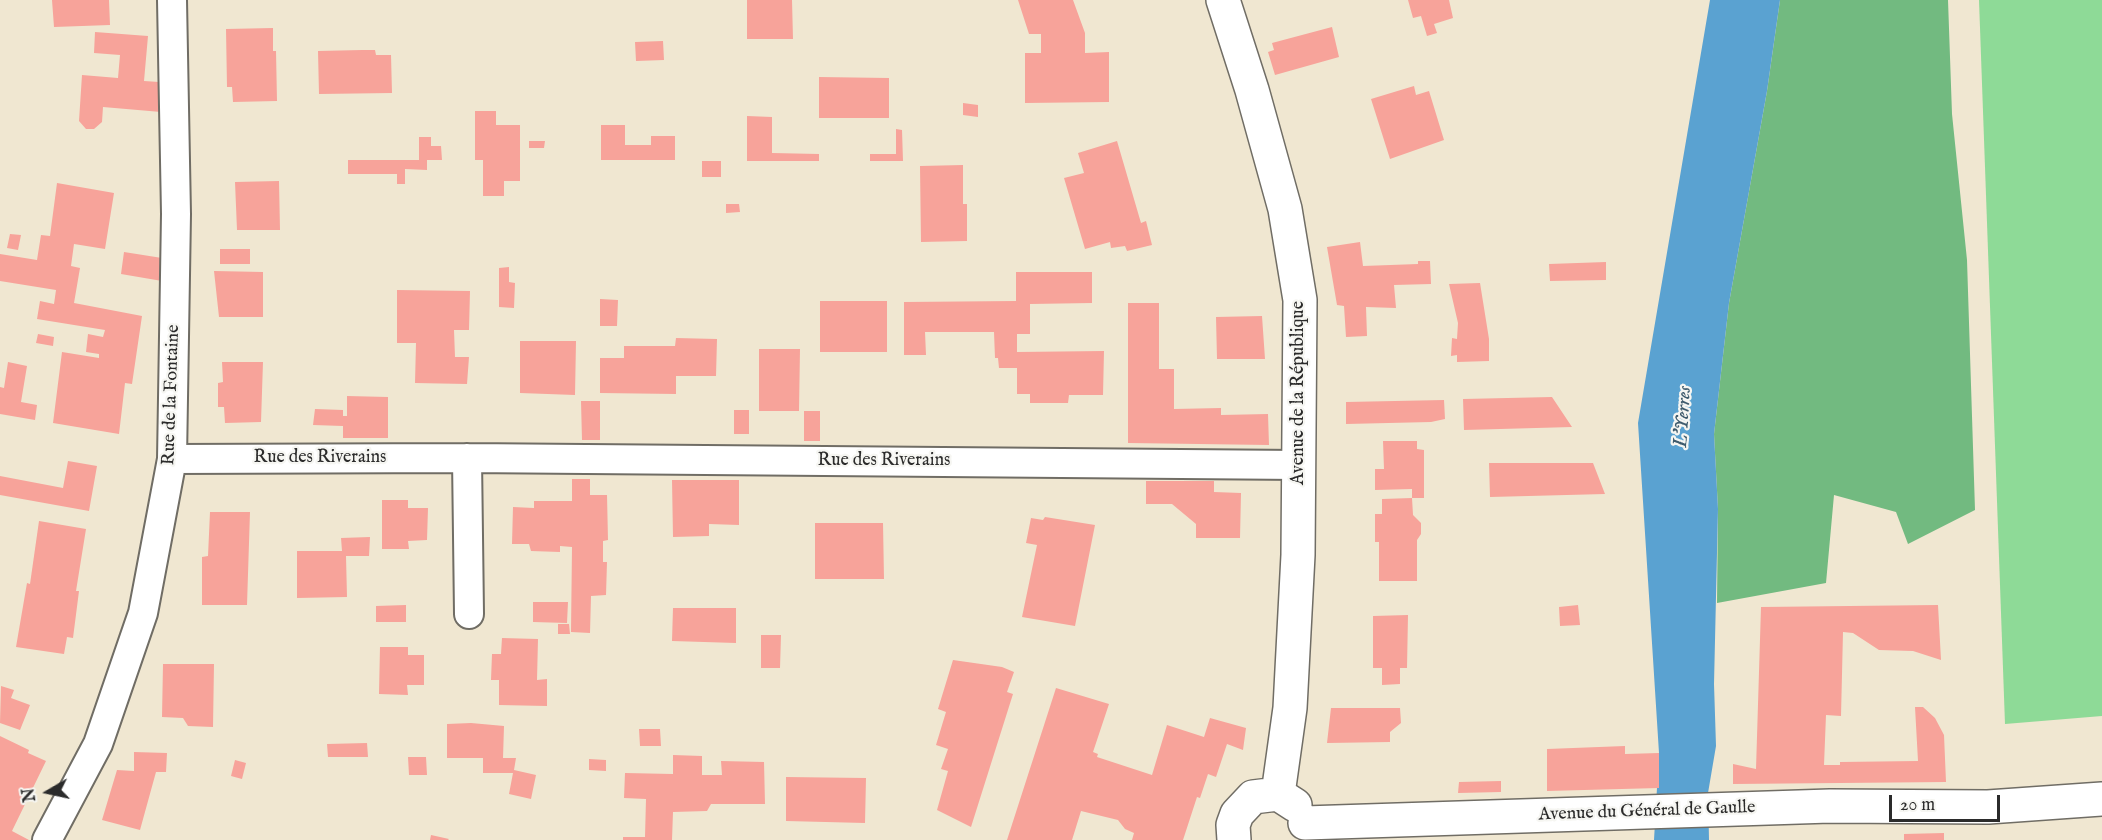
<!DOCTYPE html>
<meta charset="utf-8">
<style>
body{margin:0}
#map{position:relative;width:2102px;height:840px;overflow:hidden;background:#f0e7d1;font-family:"IM FELL English",serif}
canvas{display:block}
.north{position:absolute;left:18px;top:762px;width:60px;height:60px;-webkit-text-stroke:4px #f6f6f2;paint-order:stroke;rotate:261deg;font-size:16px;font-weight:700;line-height:24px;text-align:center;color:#2b2b2b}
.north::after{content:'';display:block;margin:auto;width:21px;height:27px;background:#2b2b2b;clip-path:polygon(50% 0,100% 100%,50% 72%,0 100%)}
.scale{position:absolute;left:1889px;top:795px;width:111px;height:27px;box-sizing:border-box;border:3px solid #2b2b2b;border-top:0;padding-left:8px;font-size:18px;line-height:21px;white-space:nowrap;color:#2b2b2b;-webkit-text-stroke:4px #f6f6f2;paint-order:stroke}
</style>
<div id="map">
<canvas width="2102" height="840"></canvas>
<div class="north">N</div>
<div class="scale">20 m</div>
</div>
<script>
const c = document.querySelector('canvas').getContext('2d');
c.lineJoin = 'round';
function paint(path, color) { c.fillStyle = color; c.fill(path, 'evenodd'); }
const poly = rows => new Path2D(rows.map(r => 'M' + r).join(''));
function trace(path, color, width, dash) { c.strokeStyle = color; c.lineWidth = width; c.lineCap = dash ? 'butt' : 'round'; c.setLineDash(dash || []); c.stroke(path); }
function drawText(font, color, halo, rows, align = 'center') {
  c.font = font + ' "IM FELL English",serif'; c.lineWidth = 4.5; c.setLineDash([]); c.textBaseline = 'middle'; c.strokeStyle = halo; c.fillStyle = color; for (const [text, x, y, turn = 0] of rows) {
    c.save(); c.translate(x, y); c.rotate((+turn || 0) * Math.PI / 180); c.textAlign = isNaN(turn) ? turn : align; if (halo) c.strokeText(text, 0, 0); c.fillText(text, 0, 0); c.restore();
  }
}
const green = poly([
 [1979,0,2102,0,2102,716,2005,724]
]);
const forest = poly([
 [1780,0,1948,0,1952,114,1967,260,1975,510,1908,544,1896,512,1834,495,1826,583,1717,603,1718,509,1714,434,1729,303,1767,91]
]);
const water = poly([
 [1710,0,1780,0,1767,91,1729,303,1714,434,1718,509,1714,684,1716,746,1708,793,1709,840,1654,840,1659,753,1638,423]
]);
const building = poly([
 [52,0,109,0,110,25,54,27],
 [747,0,792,0,793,39,747,39],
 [1018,0,1073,0,1085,33,1085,53,1109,52,1109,102,1025,103,1025,53,1041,53,1041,34,1029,34],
 [1408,0,1449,0,1453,18,1434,24,1437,33,1427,36,1421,16,1413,18],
 [1332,27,1339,57,1275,75,1268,52,1274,50,1272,43],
 [273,28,273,51,276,51,277,101,233,102,232,87,227,87,226,29],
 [95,32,148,36,144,81,159,82,161,112,103,107,102,122,94,129,86,129,79,121,82,75,118,78,120,55,94,53],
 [663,41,664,60,636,61,635,42],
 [362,50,375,50,376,55,391,55,392,93,319,94,318,51],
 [819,77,889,78,889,118,819,118],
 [1414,86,1416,95,1429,91,1444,140,1390,159,1371,99],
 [963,103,978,105,978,117,963,115],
 [475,111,496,111,496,125,520,125,520,181,504,181,504,196,483,196,483,160,475,160],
 [747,116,772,117,772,153,819,154,819,161,747,161],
 [601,125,625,125,625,145,651,145,651,136,675,136,675,160,601,160],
 [896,129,902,130,903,161,870,161,870,154,896,154],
 [419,137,431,137,431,146,441,146,442,160,427,160,427,170,405,169,405,184,397,184,397,174,348,174,348,160,419,160],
 [529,141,545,141,544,148,529,148],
 [1117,141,1141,223,1146,221,1152,245,1127,251,1125,246,1111,248,1110,242,1085,249,1064,178,1084,173,1078,153],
 [702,161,721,161,721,177,702,177],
 [963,165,963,204,967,204,967,241,921,242,920,166],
 [279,181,280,230,237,230,235,182],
 [57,183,114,193,105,249,74,244,71,266,80,268,74,303,142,316,132,384,125,383,119,434,53,423,62,352,99,358,99,354,86,352,88,334,103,337,105,330,37,319,40,301,54,304,56,290,0,281,0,254,37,260,41,235,50,236],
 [726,204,739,204,740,212,726,213],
 [10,234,21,235,18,250,7,248],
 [1360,242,1363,266,1418,264,1418,261,1430,261,1431,284,1394,285,1396,308,1366,307,1367,336,1346,337,1344,306,1337,305,1327,247],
 [220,249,250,249,250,264,220,264],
 [124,252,162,258,162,281,121,274],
 [1606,262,1606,280,1550,281,1549,264],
 [509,267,509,282,515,283,514,308,499,307,499,268],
 [214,271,263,272,263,317,219,317],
 [1016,272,1092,272,1092,303,1030,304,1030,334,1017,334,1017,352,1104,351,1103,395,1069,395,1068,403,1030,403,1030,394,1017,394,1017,368,999,368,998,358,995,358,994,332,925,332,926,355,904,355,904,302,1016,301],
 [1480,283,1489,339,1489,361,1457,362,1457,355,1451,356,1452,338,1457,339,1458,323,1449,284],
 [397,290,470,291,469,330,454,330,455,357,469,357,467,384,415,383,416,343,397,343],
 [600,299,618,300,617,326,600,326],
 [820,301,887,301,887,352,820,352],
 [1128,303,1159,303,1159,369,1174,369,1174,409,1221,408,1221,415,1268,414,1269,445,1128,443],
 [1262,316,1265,359,1217,359,1216,317],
 [38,334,54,337,53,346,36,343],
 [676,338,717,339,716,376,676,376,676,394,600,393,600,358,624,358,624,346,675,346],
 [520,341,576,341,575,395,520,393],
 [759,349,800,349,799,411,759,411],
 [8,362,27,366,21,402,37,405,35,420,0,414,0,387,4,388],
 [222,362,263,362,261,422,225,423,224,407,218,407,218,383,223,382],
 [347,396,388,397,388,438,343,438,343,426,313,425,315,409,343,410,343,416,347,416],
 [1552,397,1572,427,1464,430,1463,399],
 [1444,400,1445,419,1431,422,1346,424,1346,402],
 [581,401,600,401,600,440,582,440],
 [734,410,749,410,749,434,734,434],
 [804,411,820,411,820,441,804,441],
 [1383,441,1417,441,1417,449,1424,450,1424,498,1412,498,1413,515,1421,523,1421,534,1417,540,1417,581,1379,581,1379,542,1375,542,1375,514,1382,514,1382,499,1412,498,1412,489,1375,490,1375,469,1384,469],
 [68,461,97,466,89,511,0,495,0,476,63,488],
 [1489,463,1593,463,1605,494,1490,497],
 [572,479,590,479,590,495,607,495,608,540,603,541,603,562,607,562,606,595,591,596,590,633,571,632,572,547,560,546,560,552,531,551,529,544,512,544,513,507,534,508,534,501,572,501],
 [672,480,739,480,739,525,709,524,709,536,673,537],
 [1146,481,1214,481,1214,492,1241,493,1240,538,1196,538,1196,524,1172,504,1146,504],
 [382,500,408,500,408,508,428,508,427,540,408,541,409,549,382,549],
 [210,512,250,512,247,605,202,605,202,557,208,556],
 [1045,517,1095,525,1075,626,1022,617,1037,545,1026,543,1031,518,1043,520],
 [39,521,86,529,76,591,79,591,73,638,67,637,64,654,16,647,27,583,30,584],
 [815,523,883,523,884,579,815,579],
 [370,537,369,556,346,556,347,597,297,598,297,551,342,551,341,538],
 [533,602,568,602,567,623,533,622],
 [406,605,406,622,376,622,376,606],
 [1578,605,1580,625,1560,626,1559,607],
 [1938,605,1941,660,1913,651,1879,650,1853,633,1843,632,1841,716,1826,715,1824,765,1840,765,1840,762,1918,761,1915,707,1923,707,1935,718,1944,735,1946,782,1733,784,1733,764,1756,769,1761,607],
 [673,608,736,608,736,643,672,641],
 [1408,615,1407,668,1400,668,1400,684,1382,685,1382,668,1373,668,1373,616],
 [558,624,569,624,570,634,558,634],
 [761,635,781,635,780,668,761,668],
 [502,638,538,639,537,680,547,679,547,706,499,705,499,680,491,680,492,654,501,654],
 [380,647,408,647,408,655,424,655,424,685,407,685,408,695,379,694],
 [953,660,1002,667,1014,672,1007,692,1013,694,971,827,937,810,948,771,941,769,948,749,936,745,946,712,938,709],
 [163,664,214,664,213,727,188,726,183,718,162,717],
 [1,686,14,690,11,698,30,705,20,730,0,723],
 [1056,688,1109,704,1093,752,1098,754,1097,757,1152,775,1167,725,1204,737,1210,718,1246,728,1243,750,1227,744,1216,777,1208,774,1200,798,1197,797,1183,840,1132,840,1134,833,1125,829,1118,820,1081,811,1072,840,1007,840],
 [1331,708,1400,708,1401,723,1390,732,1390,742,1327,743],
 [471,723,504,726,503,758,516,758,514,770,536,775,531,799,509,794,513,773,483,773,483,758,447,758,447,724],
 [639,729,660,729,661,746,640,746],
 [0,736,29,750,28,753,46,761,12,831,29,840,0,840],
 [367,743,368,757,328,757,327,744],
 [1625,746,1625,754,1659,753,1659,788,1547,791,1547,749],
 [134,752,167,753,166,772,156,772,140,830,102,820,117,770,134,771],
 [673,755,702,756,702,775,722,775,721,761,764,762,765,804,711,804,707,811,673,812,672,840,623,840,623,837,645,837,646,799,624,798,625,773,673,774],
 [408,757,426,757,427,775,409,775],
 [589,759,606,760,606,771,589,770],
 [235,760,246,763,242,779,231,776],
 [786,777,866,778,865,823,786,821],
 [1501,781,1501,792,1458,793,1459,782],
 [1944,833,1944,840,1904,840,1904,834],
 [431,835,449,839,448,840,430,840]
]);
const minor = poly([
 [467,458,469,614],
 [172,459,467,458,1300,465],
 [47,840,98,744,143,613,172,459,176,214,172,0]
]);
const tertiary = poly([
 [1223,0,1252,90,1285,209,1300,300,1298,555,1290,708,1278,794],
 [1305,823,1830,806,1988,807,2102,799],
 [1234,840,1233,825,1237,814,1253,797,1278,794,1295,805]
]);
const streetNames = [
 ["Avenue de la République",1299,393,-90],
 ["Rue de la Fontaine",172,395,-88],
 ["Rue des Riverains",320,458],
 ["Rue des Riverains",884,461],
 ["Avenue du Général de Gaulle",1647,812,-2]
];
const waterNames = [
 ["L'Yerres",1684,417,-86]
];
paint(green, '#8eda97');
paint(forest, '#72ba80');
paint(water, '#5aa2d1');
paint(building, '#f7a39a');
trace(minor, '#706d65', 32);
trace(tertiary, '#706d65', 36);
trace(minor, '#fff', 28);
trace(tertiary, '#fff', 33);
drawText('18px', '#2b2b2b', '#f6f6f2', streetNames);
drawText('italic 20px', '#3e5b6d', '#f6f6f2', waterNames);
</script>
